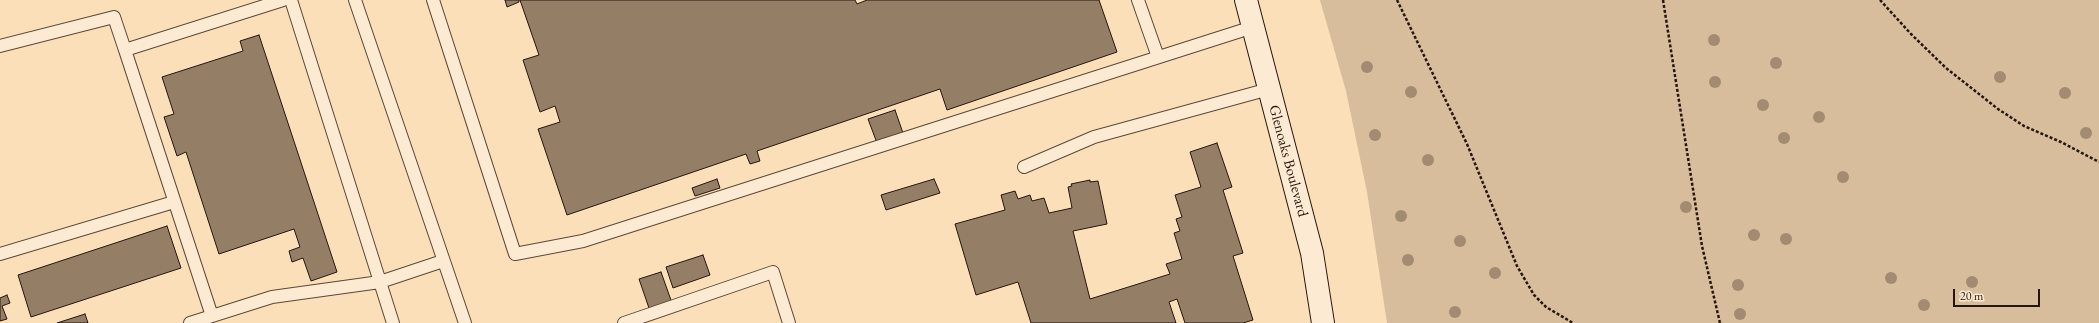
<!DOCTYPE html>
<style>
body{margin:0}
#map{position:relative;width:2099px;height:323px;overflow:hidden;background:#fbdfb9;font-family:"EB Garamond",serif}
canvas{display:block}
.scale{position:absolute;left:1953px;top:289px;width:87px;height:18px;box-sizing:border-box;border:2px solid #26150c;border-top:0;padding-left:5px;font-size:12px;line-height:14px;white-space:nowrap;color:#26150c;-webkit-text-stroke:3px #fcead2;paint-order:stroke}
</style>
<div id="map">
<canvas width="2099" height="323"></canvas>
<div class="scale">20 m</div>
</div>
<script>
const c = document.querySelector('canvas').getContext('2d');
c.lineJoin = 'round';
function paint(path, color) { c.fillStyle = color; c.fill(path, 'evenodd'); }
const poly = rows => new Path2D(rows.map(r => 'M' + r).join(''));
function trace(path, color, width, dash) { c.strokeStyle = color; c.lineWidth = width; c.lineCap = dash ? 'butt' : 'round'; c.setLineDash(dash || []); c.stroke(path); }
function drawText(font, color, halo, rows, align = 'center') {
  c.font = font + ' "EB Garamond",serif'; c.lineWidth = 3.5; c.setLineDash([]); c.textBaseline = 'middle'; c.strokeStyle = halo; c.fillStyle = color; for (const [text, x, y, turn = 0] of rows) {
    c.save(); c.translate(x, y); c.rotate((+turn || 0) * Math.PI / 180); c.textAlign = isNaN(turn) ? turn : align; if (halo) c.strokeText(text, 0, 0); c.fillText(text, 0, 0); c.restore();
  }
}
const green = poly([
 [1320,0,2099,0,2099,323,1387,323,1367,192,1346,91]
]);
const building = poly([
 [505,0,519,0,519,2,507,7,505,0],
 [520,0,855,0,857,4,867,0,1099,0,1117,52,947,110,940,89,757,151,760,161,750,164,746,154,567,215,538,129,560,122,555,106,540,112,523,60,539,55,520,0],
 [259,35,337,272,311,281,303,258,292,262,289,251,300,247,294,229,219,254,186,152,177,156,164,117,174,114,162,77,243,51,240,41,259,35],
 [895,110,903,133,877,143,868,119,895,110],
 [1217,143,1232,187,1223,190,1243,253,1233,256,1253,320,1243,323,1185,323,1177,299,1169,302,1176,323,1031,323,1018,282,976,295,955,224,1005,210,1001,195,1015,191,1018,199,1030,195,1032,201,1044,198,1049,213,1072,208,1068,187,1072,186,1071,184,1090,180,1090,182,1098,181,1107,224,1073,231,1090,299,1170,274,1166,264,1182,259,1174,233,1180,231,1176,219,1182,217,1175,195,1201,187,1190,152,1217,143],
 [717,179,720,188,695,196,692,188,717,179],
 [934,179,940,193,886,210,881,195,934,179],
 [167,226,181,268,31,317,18,275,167,226],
 [703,255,710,275,673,288,666,267,703,255],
 [661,272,672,303,650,311,639,279,661,272],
 [7,295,10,303,2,306,7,319,0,321,0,298,7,295],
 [85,314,88,323,57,323,85,314]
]);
const path = poly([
 [1397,0,1467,144,1517,266,1534,295,1546,307,1573,323],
 [1663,0,1702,246,1720,323],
 [1880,0,1911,34,1946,68,1998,109,2024,126,2061,142,2099,162]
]);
const lane = poly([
 [291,0,393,323],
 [355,0,465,323],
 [433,0,515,254,583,241,1253,27],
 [1138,0,1158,57],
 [0,46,114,17,125,50,283,0],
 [125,50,212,316],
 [1024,167,1094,137,1269,89],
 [0,254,174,202],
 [190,323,272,297,380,282,443,261],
 [624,323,773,272,789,323]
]);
const secondary = poly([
 [1246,0,1312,253,1323,323]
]);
const trees = [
 [1714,40],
 [1776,63],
 [1367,67],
 [2000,77],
 [1715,82],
 [1411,92],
 [2065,93],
 [1763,105],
 [1819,117],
 [2086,133],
 [1375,135],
 [1784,138],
 [1428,160],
 [1843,177],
 [1686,207],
 [1401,216],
 [1754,235],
 [1786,239],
 [1460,241],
 [1408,260],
 [1495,273],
 [1891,278],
 [1972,282],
 [1738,285],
 [1924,305],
 [1455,312],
 [1740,314]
];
const streetNames = [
 ["Glenoaks Boulevard",1288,161,75]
];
paint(green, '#d7bd9c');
paint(building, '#957e66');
trace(building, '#26150c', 1);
trace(lane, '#5b4837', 14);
trace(secondary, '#26150c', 24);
trace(path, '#26150c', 2.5, [3, 2]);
trace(lane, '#fcead2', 12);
trace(secondary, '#fcead2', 22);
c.fillStyle = '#a38b72';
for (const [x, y] of trees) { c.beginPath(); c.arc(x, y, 6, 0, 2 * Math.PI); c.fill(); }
drawText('15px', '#26150c', '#fcead2', streetNames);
</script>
